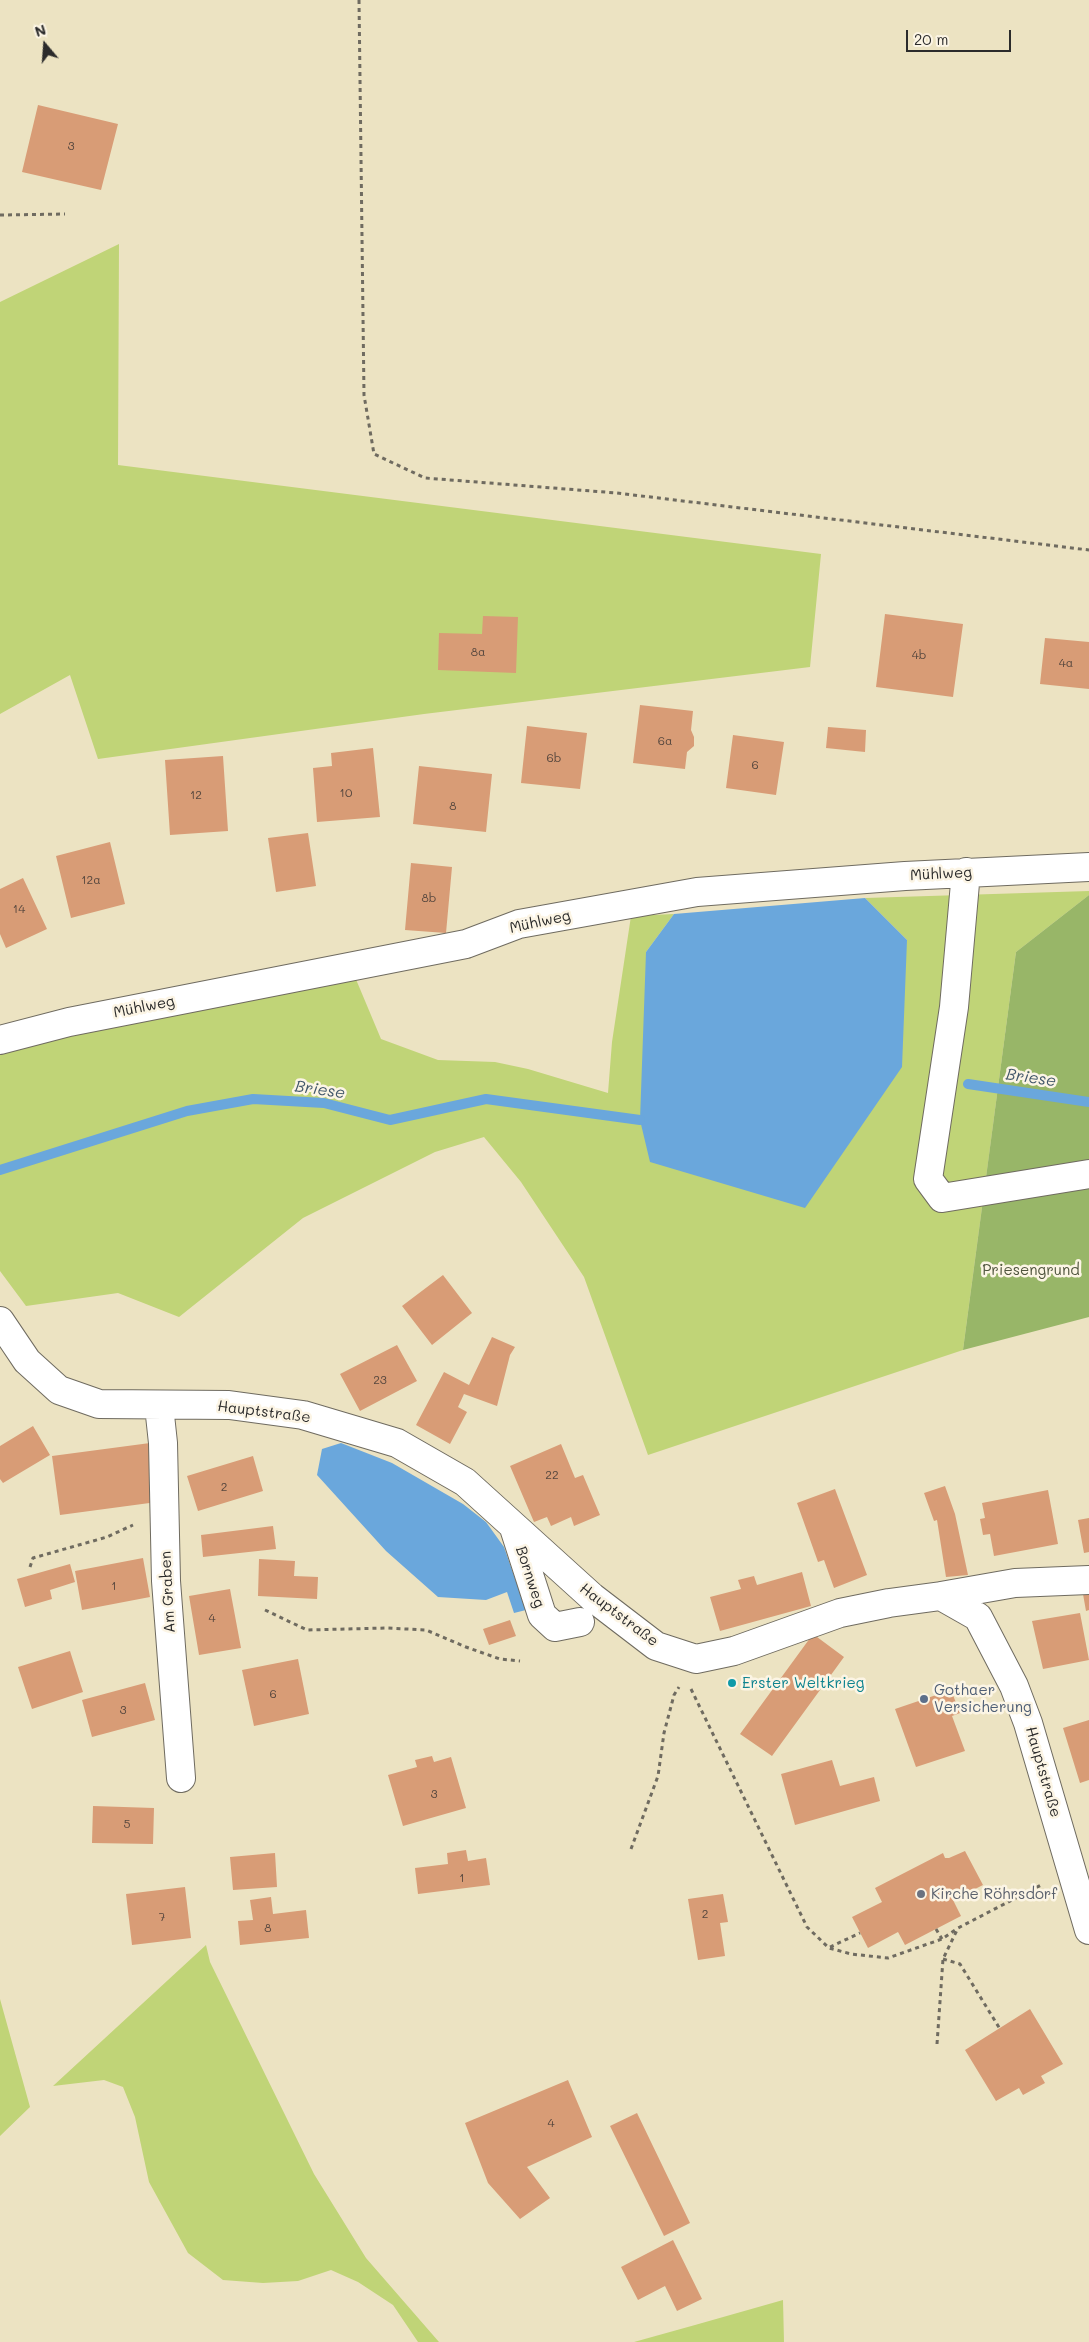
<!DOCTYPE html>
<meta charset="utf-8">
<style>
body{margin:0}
#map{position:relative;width:1089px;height:2342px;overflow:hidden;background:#ece3c2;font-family:Mali,sans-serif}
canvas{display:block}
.north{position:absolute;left:20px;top:20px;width:50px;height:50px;-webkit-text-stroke:4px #fcf5e5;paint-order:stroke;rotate:342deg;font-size:14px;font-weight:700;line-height:20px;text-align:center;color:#2b2b2b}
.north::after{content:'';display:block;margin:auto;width:18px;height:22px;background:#2b2b2b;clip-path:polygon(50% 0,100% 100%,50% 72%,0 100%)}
.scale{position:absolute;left:906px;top:30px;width:105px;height:22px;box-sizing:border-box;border:2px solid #2b2b2b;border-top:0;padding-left:6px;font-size:15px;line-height:18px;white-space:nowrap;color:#2b2b2b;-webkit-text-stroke:4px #fcf5e5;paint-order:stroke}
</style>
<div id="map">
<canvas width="1089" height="2342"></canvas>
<div class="north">N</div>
<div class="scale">20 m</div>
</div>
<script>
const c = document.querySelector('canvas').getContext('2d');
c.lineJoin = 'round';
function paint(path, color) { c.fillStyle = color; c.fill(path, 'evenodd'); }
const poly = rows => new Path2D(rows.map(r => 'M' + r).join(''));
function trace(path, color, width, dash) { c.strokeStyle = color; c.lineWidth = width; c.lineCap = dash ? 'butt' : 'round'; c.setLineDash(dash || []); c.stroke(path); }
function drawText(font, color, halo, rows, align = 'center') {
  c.font = font + ' Mali,sans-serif'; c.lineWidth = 5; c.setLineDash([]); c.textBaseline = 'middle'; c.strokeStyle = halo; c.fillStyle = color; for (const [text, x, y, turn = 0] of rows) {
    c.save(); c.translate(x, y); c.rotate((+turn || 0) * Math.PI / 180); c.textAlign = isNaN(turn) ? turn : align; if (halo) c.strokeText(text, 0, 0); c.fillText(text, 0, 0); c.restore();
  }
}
const green = poly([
 [119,244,118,465,821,554,810,667,424,714,98,759,70,675,0,714,0,302],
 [1089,891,1089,895,1016,952,963,1350,648,1455,584,1277,521,1182,484,1137,435,1152,303,1218,179,1317,118,1293,26,1306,0,1271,0,1053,95,1029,193,1012,355,977,381,1039,438,1060,495,1062,528,1069,608,1093,612,1042,631,916,674,914,646,952,907,940,865,898],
 [206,1945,210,1962,314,2174,366,2258,439,2342,418,2342,393,2305,358,2282,331,2270,298,2281,263,2283,223,2280,188,2253,149,2182,135,2117,123,2087,104,2080,53,2086],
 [0,1999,30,2107,0,2136],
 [783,2300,784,2342,634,2342,695,2325]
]);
const forest = poly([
 [1089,895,1089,1317,963,1350,1016,952]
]);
const water = poly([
 [865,898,907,940,902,1067,805,1208,650,1162,640,1120,646,952,674,914],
 [341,1443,392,1463,463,1504,486,1522,504,1547,526,1610,514,1613,507,1592,486,1600,438,1597,386,1551,317,1475,322,1449]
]);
const stream = poly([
 [968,1084,1089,1102],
 [0,1170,187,1111,253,1099,324,1103,390,1120,486,1099,640,1120]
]);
const building = poly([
 [38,105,118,124,101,190,22,172],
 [885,614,963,624,953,697,876,687],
 [483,616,518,617,516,673,438,670,439,633,482,634],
 [1045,638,1089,642,1089,689,1040,684],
 [640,705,693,711,691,730,694,737,694,746,687,752,685,769,633,763],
 [527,726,587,733,580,789,521,783],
 [828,727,866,730,865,752,826,748],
 [733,735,784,742,776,795,726,788],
 [373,748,380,817,317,822,313,768,332,766,331,753],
 [223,756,228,831,170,835,165,760],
 [419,766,492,774,486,832,413,824],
 [308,833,316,886,276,892,268,838],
 [110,842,125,904,71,918,56,856],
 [411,863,452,867,446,933,405,930],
 [23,878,47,929,6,948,0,934,0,889],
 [443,1275,472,1313,432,1345,402,1306],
 [492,1337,515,1347,510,1355,497,1406,464,1394,458,1407,467,1412,450,1444,416,1425,444,1372,469,1385],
 [397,1345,417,1381,360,1411,340,1374],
 [33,1426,50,1455,3,1483,0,1479,0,1446],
 [150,1443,157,1502,60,1515,52,1456],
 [561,1444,575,1478,583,1475,600,1515,574,1526,571,1517,551,1526,547,1517,534,1522,510,1466],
 [253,1456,263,1491,198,1511,187,1476],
 [945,1486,955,1514,968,1575,946,1577,937,1520,934,1521,924,1493],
 [835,1489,867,1575,834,1588,824,1560,818,1562,797,1503],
 [1048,1490,1058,1544,994,1556,990,1534,983,1535,980,1519,985,1518,982,1503],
 [1089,1518,1089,1552,1084,1553,1078,1520],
 [273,1526,276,1549,203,1557,201,1535],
 [143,1558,150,1597,82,1610,75,1571],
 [259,1559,295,1561,294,1576,318,1577,317,1599,258,1596],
 [70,1564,75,1582,50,1590,52,1599,25,1607,17,1579],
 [802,1572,811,1606,720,1631,710,1597,741,1589,738,1580,754,1576,757,1585],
 [230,1589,241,1648,199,1655,189,1596],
 [1083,1594,1089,1594,1089,1610,1086,1611],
 [1080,1613,1089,1660,1043,1669,1032,1621],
 [510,1620,516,1636,489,1645,483,1629],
 [813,1634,844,1657,772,1756,740,1734],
 [70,1651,83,1692,32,1709,18,1667],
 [298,1659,309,1714,254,1726,242,1670],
 [145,1683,155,1720,92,1737,82,1700],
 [951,1690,960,1713,952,1716,965,1751,916,1767,895,1709],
 [1089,1720,1089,1780,1080,1783,1063,1728],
 [432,1756,434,1762,451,1757,466,1808,403,1826,388,1775,417,1767,415,1760],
 [832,1760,840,1786,874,1777,880,1801,795,1825,781,1774],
 [93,1806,154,1808,153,1844,92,1843],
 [466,1850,468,1861,486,1858,490,1885,418,1894,415,1868,448,1864,447,1853],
 [965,1851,983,1885,953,1900,961,1916,905,1945,898,1932,868,1948,852,1917,882,1902,875,1888,943,1853,945,1858,949,1858],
 [275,1853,277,1887,233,1890,230,1857],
 [185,1887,191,1938,132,1945,126,1894],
 [723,1894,728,1922,720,1923,725,1956,698,1960,688,1899],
 [271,1897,273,1914,306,1910,309,1938,240,1945,238,1921,253,1920,250,1900],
 [1030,2009,1063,2064,1041,2076,1045,2083,1023,2095,1019,2088,996,2101,965,2050],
 [568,2080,592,2137,527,2167,550,2198,520,2219,488,2183,465,2123],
 [637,2113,690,2223,664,2236,610,2126],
 [673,2240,702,2299,677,2311,665,2286,638,2300,621,2267]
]);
const path = poly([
 [359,0,364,395,374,454,425,478,617,493,1089,550],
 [0,215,65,214],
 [30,1567,33,1558,107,1537,133,1525],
 [265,1610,307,1630,387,1628,426,1630,466,1647,500,1659,520,1661],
 [691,1689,807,1927,829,1948,851,1954,888,1958,942,1939,958,1928],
 [631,1849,658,1776,664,1733,674,1695,679,1687],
 [936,1929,942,1939],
 [830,1947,860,1933],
 [943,1959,960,1964,1000,2029],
 [937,2044,943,1959,958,1928,1043,1884]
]);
const minor = poly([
 [966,872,954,1007,928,1179,942,1198,1089,1174],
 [0,1040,69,1022,466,944,519,924,697,892,905,876,1089,867],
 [0,1321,27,1361,59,1390,99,1404,229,1405,303,1415,397,1443,465,1482,592,1597,656,1646,696,1659,734,1651,840,1613,889,1603,941,1596,978,1617,1014,1686,1028,1723,1089,1930],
 [159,1406,163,1443,166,1581,181,1778],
 [514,1528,542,1615,555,1627,580,1622],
 [941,1596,1015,1583,1089,1580]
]);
const markers = [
 [732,1683,5,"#0f9aa8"],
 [924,1699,5,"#5c6f8a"],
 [921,1894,5,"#6b7280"]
];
const numberNames = [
 ["3",71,146],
 ["8a",478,652],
 ["4b",919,655],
 ["4a",1066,663],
 ["6a",665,741],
 ["6b",554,758],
 ["6",755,765],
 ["10",346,793],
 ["12",196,795],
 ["8",453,806],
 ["12a",91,880],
 ["8b",429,898],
 ["14",19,909],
 ["23",380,1380],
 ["22",552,1475],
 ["2",224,1487],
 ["1",114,1586],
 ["4",212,1618],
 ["6",273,1694],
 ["3",123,1710],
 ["3",434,1794],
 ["5",127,1824],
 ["1",462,1878],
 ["2",705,1914],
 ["7",162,1917],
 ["8",268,1928],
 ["4",551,2123]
];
const streetNames = [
 ["Mühlweg",941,874,-3],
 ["Mühlweg",540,922,-12],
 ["Mühlweg",144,1007,-11],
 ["Hauptstraße",264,1412,7],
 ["Bornweg",530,1577,72],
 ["Am Graben",168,1592,-93],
 ["Hauptstraße",619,1615,37],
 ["Hauptstraße",1043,1772,74]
];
const parkNames = [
 ["Priesengrund",1031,1270]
];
const cultureNames = [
 ["Erster Weltkrieg",742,1683]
];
const serviceNames = [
 ["Gothaer",934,1690],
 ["Versicherung",934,1707]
];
const worshipNames = [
 ["Kirche Röhrsdorf",931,1894]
];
const waterNames = [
 ["Briese",1031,1078,8],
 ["Briese",320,1090,8]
];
paint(green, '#c0d477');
paint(forest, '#98b668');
paint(water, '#6aa7dc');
trace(stream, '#6aa7dc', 10);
paint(building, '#d89c76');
trace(minor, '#6f6b60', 30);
trace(path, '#6f6b60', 3, [4, 4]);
trace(minor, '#fff', 28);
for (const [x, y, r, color] of markers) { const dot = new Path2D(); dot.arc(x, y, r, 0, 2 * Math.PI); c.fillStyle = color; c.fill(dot); trace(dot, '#fcf5e5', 2); }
drawText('12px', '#56473e', null, numberNames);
drawText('15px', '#2b2b2b', '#fcf5e5', streetNames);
drawText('15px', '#50553e', '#fcf5e5', parkNames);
drawText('15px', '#0d838f', '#fcf5e5', cultureNames, 'left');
drawText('15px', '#4e5e75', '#fcf5e5', serviceNames, 'left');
drawText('15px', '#5b616d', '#fcf5e5', worshipNames, 'left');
drawText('italic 16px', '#415669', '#fcf5e5', waterNames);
</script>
